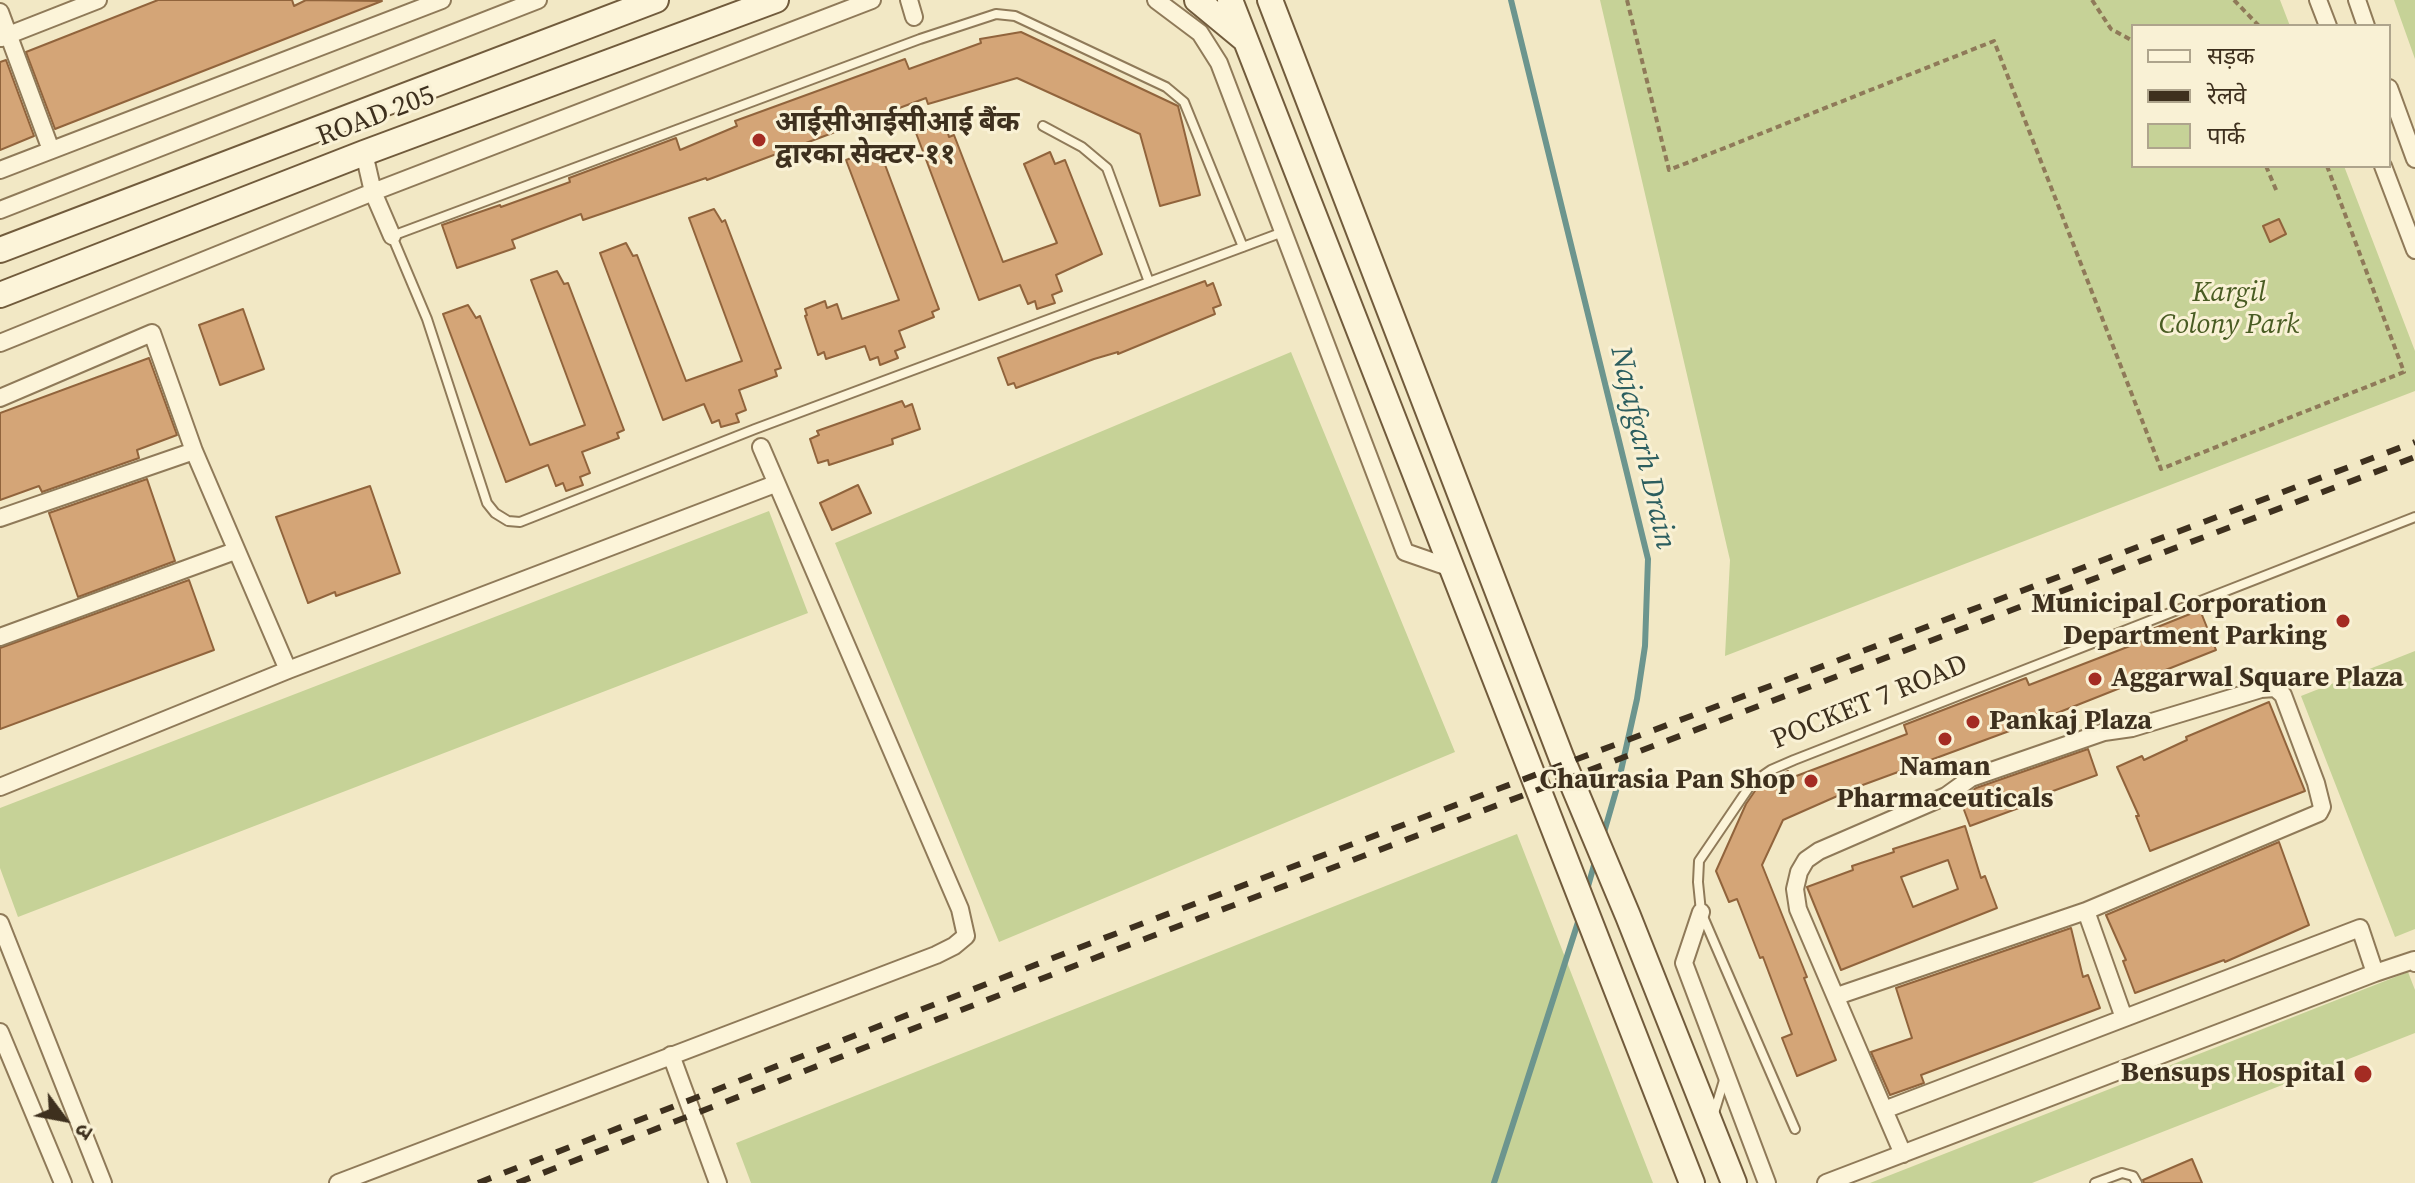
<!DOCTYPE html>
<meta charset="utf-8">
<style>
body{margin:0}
#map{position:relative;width:2415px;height:1183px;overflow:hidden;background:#f2e8c5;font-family:"Source Serif 4","Noto Sans Devanagari",serif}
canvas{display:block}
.legend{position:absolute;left:2131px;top:24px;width:260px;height:144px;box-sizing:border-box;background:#f9f1d5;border:2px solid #aea48c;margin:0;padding:10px 14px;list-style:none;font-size:24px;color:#3e301e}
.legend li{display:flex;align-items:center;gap:16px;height:40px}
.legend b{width:40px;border:2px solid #aea48c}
.north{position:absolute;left:24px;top:1079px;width:80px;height:80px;-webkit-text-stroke:6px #f9f1d5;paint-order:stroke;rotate:122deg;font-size:22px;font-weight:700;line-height:32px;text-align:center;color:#3e301e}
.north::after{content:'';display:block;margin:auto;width:28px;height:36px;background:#3e301e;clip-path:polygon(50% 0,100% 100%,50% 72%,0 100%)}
</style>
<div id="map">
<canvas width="2415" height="1183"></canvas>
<ul class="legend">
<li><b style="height:10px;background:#fcf4d9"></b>सड़क</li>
<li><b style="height:10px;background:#3e301e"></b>रेलवे</li>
<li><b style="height:22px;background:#c6d297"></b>पार्क</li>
</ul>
<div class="north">उ</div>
</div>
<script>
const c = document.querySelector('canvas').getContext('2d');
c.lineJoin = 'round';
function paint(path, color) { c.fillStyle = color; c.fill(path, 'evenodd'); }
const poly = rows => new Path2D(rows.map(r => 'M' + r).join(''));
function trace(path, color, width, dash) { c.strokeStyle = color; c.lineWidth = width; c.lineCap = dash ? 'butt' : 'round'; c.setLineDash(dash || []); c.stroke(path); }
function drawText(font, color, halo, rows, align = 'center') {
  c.font = font + ' "Source Serif 4","Noto Sans Devanagari",serif'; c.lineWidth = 6; c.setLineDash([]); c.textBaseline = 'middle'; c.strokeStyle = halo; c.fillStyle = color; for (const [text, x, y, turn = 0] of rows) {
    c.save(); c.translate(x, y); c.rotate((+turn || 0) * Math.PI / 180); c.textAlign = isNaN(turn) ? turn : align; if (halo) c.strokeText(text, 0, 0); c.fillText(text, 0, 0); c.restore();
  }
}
const green = poly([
 [1600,0,2280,0,2290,26,2133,26,2133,166,2344,166,2415,351,2415,391,1725,656,1730,560],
 [2394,0,2415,0,2415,59],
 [1291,352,1455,752,999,942,835,543],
 [769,511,808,613,18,917,0,868,0,808],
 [2415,651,2415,929,2395,937,2301,696],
 [1517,834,1653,1183,751,1183,736,1143],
 [2408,972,2415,990,2415,1033,2032,1183,1870,1183]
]);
const stream = poly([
 [1511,0,1648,559,1645,646,1637,699,1618,784,1603,836],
 [1587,890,1596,858],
 [1494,1183,1580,916]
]);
const building = poly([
 [158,0,292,0,294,6,306,0,382,1,55,129,26,52,158,0],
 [1021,32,1178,106,1200,195,1160,206,1140,134,1017,78,928,104,926,98,707,180,706,178,583,220,581,214,512,240,515,248,457,268,442,225,500,205,501,207,570,182,569,178,676,138,680,150,737,126,735,121,905,59,909,69,981,43,980,39,1021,32],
 [6,60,34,136,0,150,0,62,6,60],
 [945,122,949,137,954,135,1003,262,1057,243,1024,164,1050,152,1055,164,1065,160,1102,254,1056,275,1062,291,1052,295,1055,303,1037,309,1035,301,1028,304,1020,285,979,300,916,133,945,122],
 [872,150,879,163,884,162,939,309,932,312,934,317,899,331,905,347,895,351,898,358,880,365,878,357,870,360,865,346,826,359,824,352,818,355,805,316,807,315,805,309,825,301,827,308,837,304,842,319,899,300,846,160,872,150],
 [714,209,722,222,725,220,781,368,775,370,777,376,739,390,746,410,736,414,739,422,721,427,719,420,712,423,704,404,663,420,600,253,626,243,633,256,637,255,686,381,742,361,689,218,714,209],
 [2279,219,2286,234,2270,242,2263,226,2279,219],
 [557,271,564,284,568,283,624,430,617,433,619,438,582,452,590,473,580,477,583,485,566,491,563,483,556,486,548,465,506,482,443,314,468,305,476,318,480,316,530,445,585,425,531,280,557,271],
 [1205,281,1207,286,1213,283,1221,305,1213,308,1215,314,1118,354,1118,352,1094,359,1016,388,1014,383,1008,385,998,358,1205,281],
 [243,309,264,369,220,385,199,325,243,309],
 [149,358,177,435,137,450,139,458,42,492,39,486,0,500,0,413,149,358],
 [902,401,905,407,912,404,920,429,892,439,893,444,829,465,828,460,818,463,810,439,819,435,817,431,902,401],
 [147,479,175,561,78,597,49,513,147,479],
 [858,485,871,513,832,530,820,503,858,485],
 [370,486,400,573,336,596,335,592,308,603,276,517,370,486],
 [189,580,214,650,0,729,0,648,189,580],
 [2200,610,2216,650,2042,719,1860,786,1783,820,1762,865,1807,977,1804,978,1836,1060,1797,1076,1782,1038,1792,1034,1763,957,1760,958,1737,899,1729,902,1716,871,1746,804,1757,788,1788,771,1791,778,1907,734,1904,725,2026,678,2029,685,2148,639,2145,632,2200,610],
 [2269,702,2305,791,2150,851,2136,816,2139,816,2117,767,2142,756,2144,760,2187,740,2186,737,2269,702],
 [2088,749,2097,775,2053,791,2054,795,1970,826,1960,799,1976,788,2088,749],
 [1965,826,1981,878,1985,876,1997,908,1841,970,1807,887,1853,870,1852,866,1894,852,1893,849,1965,826],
 [1948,860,1958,889,1913,907,1901,877,1948,860],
 [2279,842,2309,925,2225,962,2224,960,2135,993,2123,961,2126,960,2106,915,2279,842],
 [2071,928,2083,977,2088,975,2100,1008,1921,1075,1924,1083,1890,1095,1871,1052,1912,1038,1896,988,2071,928],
 [2192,1159,2202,1183,2144,1183,2143,1180,2192,1159]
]);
const path = poly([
 [1627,0,1669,170,1994,41,2161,469,2404,372,2327,166],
 [2092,0,2111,29,2133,41],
 [2234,0,2259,26],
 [2266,166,2277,192]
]);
const lane = poly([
 [1043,126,1082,147,1107,168,1149,282],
 [1243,247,1184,102,1166,87,1015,16,996,14,920,39,392,236,427,319,487,503,495,513,508,521,520,522,755,429,1283,232],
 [1714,1113,1725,1077],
 [1795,1129,1701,912,1698,882,1699,861,1752,783,1771,770,1794,760,2415,517],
 [2095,1183,2122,1173,2133,1176,2137,1183]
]);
const street = poly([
 [909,0,914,17],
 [1156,0,1200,33,1219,63,1405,552,1454,569],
 [2318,0,2328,26],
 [2357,0,2366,26],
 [0,12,51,150],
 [1,38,98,0],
 [2389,88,2415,159],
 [364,153,373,192,392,236],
 [2383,166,2415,250],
 [0,170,442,0],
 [0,210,538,0],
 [0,343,373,192,872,0],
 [0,398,152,333,194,451,288,670],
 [0,518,194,451],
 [0,637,235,551],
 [0,787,288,670,775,484],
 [2086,911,2124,1018],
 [1701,912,1684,963,1767,1183],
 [0,923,103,1183],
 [1837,996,2086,911,2319,813,2322,807,2316,783,2283,695,2275,688,2261,689,2132,728,2104,732,1971,778,1946,796,1819,851,1806,860,1799,872,1795,889,1798,909,1884,1110],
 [0,1032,63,1183],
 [671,1055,718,1183],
 [1903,1154,1884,1110,2360,928,2375,973],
 [338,1183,936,955,954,946,966,936,960,909,761,447],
 [1826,1183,2375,973,2414,960,2415,963]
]);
const secondary = poly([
 [1197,0,1243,38],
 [1230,0,1692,1183],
 [1270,0,1562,759,1628,916,1734,1183],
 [0,250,656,0],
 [0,295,364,153,776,0]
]);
const rail = poly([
 [478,1183,1099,940,2415,442],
 [517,1183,1105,954,2415,457]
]);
const markers = [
 [759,140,8,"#a42c23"],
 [2343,621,8,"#a42c23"],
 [2095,679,8,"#a42c23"],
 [1973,722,8,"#a42c23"],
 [1945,739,8,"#a42c23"],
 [1811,781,8,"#a42c23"],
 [2363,1074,10,"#a42c23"]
];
const streetNames = [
 ["ROAD 205",376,117,-21],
 ["POCKET 7 ROAD",1870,703,-22]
];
const poiNames = [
 ["आईसीआईसीआई बैंक",775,124],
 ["द्वारका सेक्टर-११",775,156],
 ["Municipal Corporation",2327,605,"right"],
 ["Department Parking",2327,637,"right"],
 ["Aggarwal Square Plaza",2111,679],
 ["Pankaj Plaza",1989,722],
 ["Naman",1945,768,"center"],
 ["Pharmaceuticals",1945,800,"center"],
 ["Chaurasia Pan Shop",1795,781,"right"],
 ["Bensups Hospital",2345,1074,"right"]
];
const parkNames = [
 ["Kargil",2229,294],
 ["Colony Park",2229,326]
];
const waterNames = [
 ["Najafgarh Drain",1642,448,77]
];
paint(green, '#c6d297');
trace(stream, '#6c958e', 6);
paint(building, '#d4a577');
trace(building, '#91643c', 2);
trace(lane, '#8f7a59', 12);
trace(street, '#8f7a59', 20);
trace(secondary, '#715b3c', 28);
trace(path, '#8f7a59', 4, [6, 4]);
trace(lane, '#fcf4d9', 8);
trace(street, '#fcf4d9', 16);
trace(secondary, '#fcf4d9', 24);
trace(rail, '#3e301e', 6, [14, 14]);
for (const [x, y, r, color] of markers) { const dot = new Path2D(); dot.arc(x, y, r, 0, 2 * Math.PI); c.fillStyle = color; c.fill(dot); trace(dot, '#f9f1d5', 3); }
drawText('28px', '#3e301e', '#f9f1d5', streetNames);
drawText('bold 28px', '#3e301e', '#f9f1d5', poiNames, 'left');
drawText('italic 28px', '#495c23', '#f9f1d5', parkNames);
drawText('italic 30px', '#2c5e5f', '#f9f1d5', waterNames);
</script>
